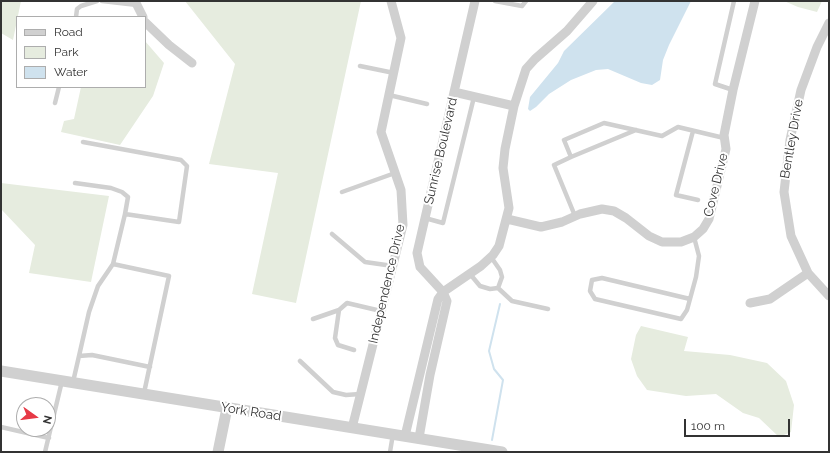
<!DOCTYPE html>
<style>
body{margin:0}
#map{position:relative;width:830px;height:453px;overflow:hidden;background:#fff;font-family:Raleway,sans-serif}
canvas{display:block}
.frame{position:absolute;inset:0;border:2px solid #333;pointer-events:none}
.legend{position:absolute;left:16px;top:16px;width:130px;height:72px;box-sizing:border-box;background:#fff;border:1px solid #adadad;margin:0;padding:5px 7px;list-style:none;font-size:12px;color:#333}
.legend li{display:flex;align-items:center;gap:8px;height:20px}
.legend b{width:20px;border:1px solid #adadad}
.north{position:absolute;left:16px;top:397px;width:40px;height:40px;box-sizing:border-box;background:#fff;border:1px solid #adadad;border-radius:50%;rotate:104deg;font-size:11px;font-weight:700;line-height:16px;text-align:center;color:#333}
.north::after{content:'';display:block;margin:auto;width:14px;height:18px;background:#e63946;clip-path:polygon(50% 0,100% 100%,50% 72%,0 100%)}
.scale{position:absolute;left:684px;top:419px;width:106px;height:18px;box-sizing:border-box;border:2px solid #333;border-top:0;padding-left:5px;font-size:12px;line-height:14px;white-space:nowrap;color:#333;-webkit-text-stroke:3px #fff;paint-order:stroke}
</style>
<div id="map">
<canvas width="830" height="453"></canvas>
<div class="frame"></div>
<ul class="legend">
<li><b style="height:5px;background:#d0d0d0"></b>Road</li>
<li><b style="height:11px;background:#e6ecdf"></b>Park</li>
<li><b style="height:11px;background:#cfe2ee"></b>Water</li>
</ul>
<div class="north">N</div>
<div class="scale">100 m</div>
</div>
<script>
const c = document.querySelector('canvas').getContext('2d');
c.lineJoin = 'round';
function paint(path, color) { c.fillStyle = color; c.fill(path, 'evenodd'); }
const poly = rows => new Path2D(rows.map(r => 'M' + r).join(''));
function trace(path, color, width, dash) { c.strokeStyle = color; c.lineWidth = width; c.lineCap = dash ? 'butt' : 'round'; c.setLineDash(dash || []); c.stroke(path); }
function drawText(font, color, halo, rows, align = 'center') {
  c.font = font + ' Raleway,sans-serif'; c.lineWidth = 4; c.setLineDash([]); c.textBaseline = 'middle'; c.strokeStyle = halo; c.fillStyle = color; for (const [text, x, y, turn = 0] of rows) {
    c.save(); c.translate(x, y); c.rotate((+turn || 0) * Math.PI / 180); c.textAlign = isNaN(turn) ? turn : align; if (halo) c.strokeText(text, 0, 0); c.fillText(text, 0, 0); c.restore();
  }
}
const green = poly([
 [1,1,21,1,13,40,1,33],
 [185,1,361,1,296,303,252,294,278,173,209,164,235,64],
 [784,1,822,1,817,12,798,7],
 [145,41,164,63,153,96,120,145,61,132,64,121,74,119,81,87,145,87],
 [1,183,109,196,91,282,29,273,35,245,1,209],
 [641,326,688,337,684,351,730,355,767,363,786,381,794,405,791,432,779,437,759,418,743,413,716,394,686,396,647,390,637,376,631,359,636,335]
]);
const water = poly([
 [615,1,691,1,669,45,663,60,660,80,652,85,641,83,608,69,596,70,571,80,549,94,536,107,530,111,528,109,530,97,558,63,564,51]
]);
const stream = poly([
 [492,440,503,380,494,369,489,351,500,304]
]);
const service = poly([
 [102,1,137,5],
 [495,1,522,6,526,1],
 [76,17,77,9,81,6,97,1],
 [360,66,394,73],
 [733,90,715,84,734,1],
 [389,95,427,104],
 [55,103,59,87],
 [693,131,676,195,698,200],
 [83,142,181,160,187,166,179,222,125,214,113,264,169,276,144,393],
 [571,157,636,130],
 [75,183,111,188,122,192,128,197,125,214],
 [342,192,395,173],
 [575,216,554,165,571,157,564,140,604,123,662,136,678,127,724,138],
 [425,218,443,223,474,97],
 [332,234,365,262,393,266],
 [470,274,480,286,490,289,498,288,502,277,500,270,491,257],
 [498,288,512,301,548,309],
 [690,299,602,278,592,280,590,291,595,299,681,319,687,310,696,277,699,256,694,237],
 [339,310,335,338,338,345,354,350],
 [313,319,339,310,347,303,381,311],
 [79,356,89,312,98,286,113,264],
 [300,361,333,392,346,395,360,394],
 [73,382,79,356,92,355,150,367],
 [1,427,49,438],
 [45,452,62,381],
 [390,452,393,434]
]);
const minor = poly([
 [135,1,143,17],
 [145,22,169,45,192,63],
 [829,23,817,47,801,90,790,140,784,192,791,236,808,273,829,296],
 [454,92,514,106],
 [507,219,541,227,562,222,580,214,602,209,614,211,626,218,649,236,662,242,681,242,694,237,703,229,709,219,726,149,724,135,733,90,755,1],
 [750,303,770,299,808,273],
 [352,428,403,225,401,190,381,132,401,38,391,1],
 [405,436,438,299,443,292,481,266,493,255,499,246,509,208,503,168,505,149,514,106,526,69,535,59,567,31,593,1],
 [419,438,430,375,447,301,443,292,420,267,417,253,475,1]
]);
const tertiary = poly([
 [1,371,502,452],
 [218,452,227,408]
]);
const streetNames = [
 ["Bentley Drive",792,139,-80],
 ["Sunrise Boulevard",441,151,-77],
 ["Cove Drive",716,185,-76],
 ["Independence Drive",387,284,-77],
 ["York Road",251,412,9]
];
paint(green, '#e6ecdf');
paint(water, '#cfe2ee');
trace(stream, '#cfe2ee', 2);
trace(service, '#d0d0d0', 4.5);
trace(minor, '#d0d0d0', 9);
trace(tertiary, '#d0d0d0', 11);
drawText('13px', '#333', '#fff', streetNames);
</script>
